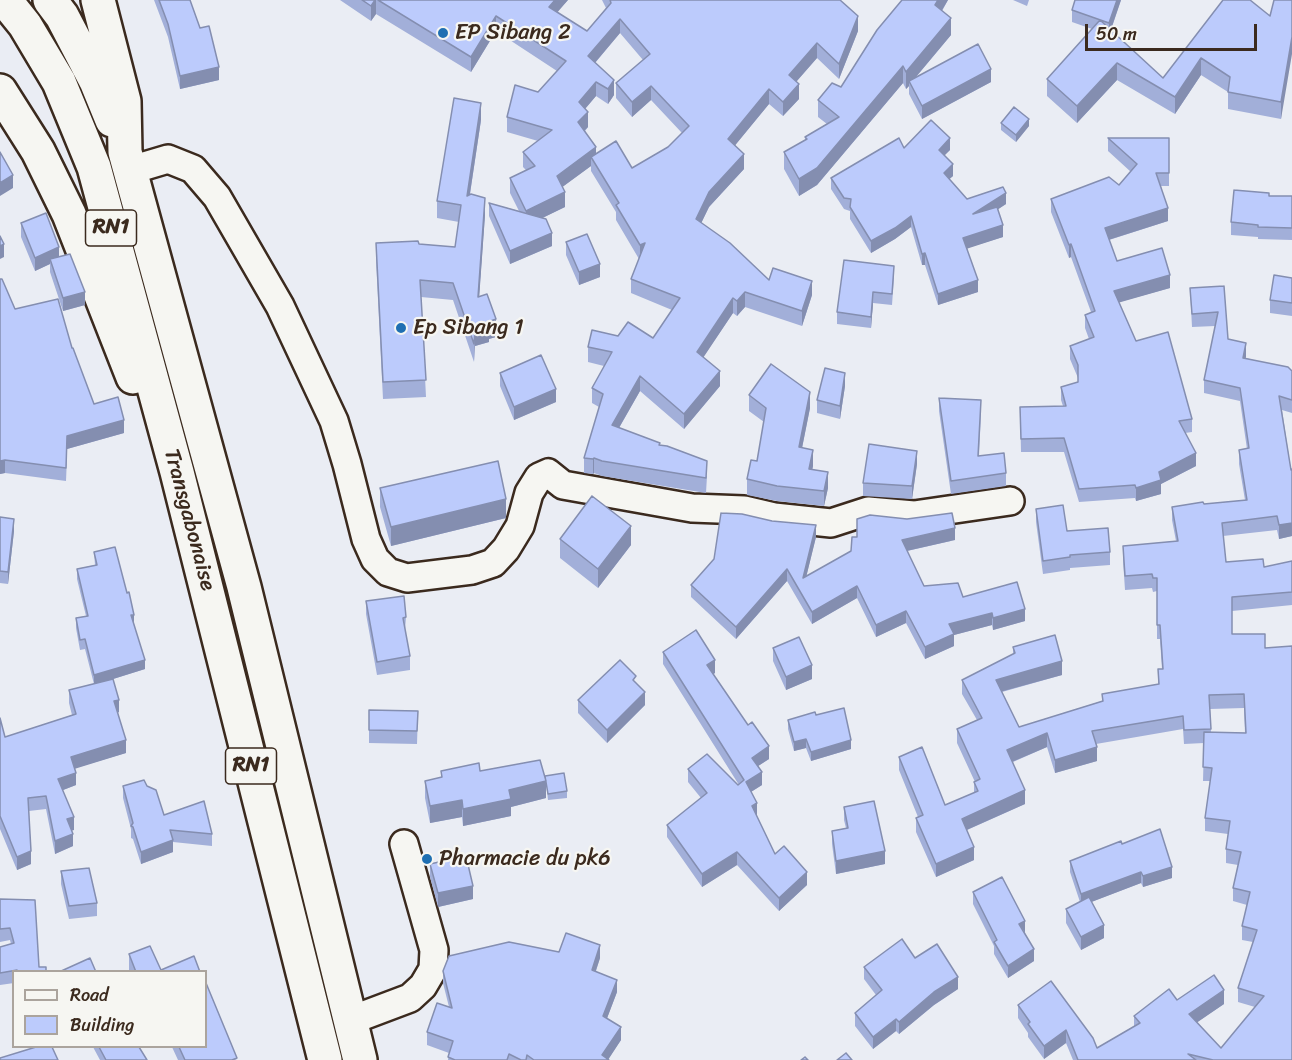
<!DOCTYPE html>
<style>
body{margin:0}
#map{position:relative;width:1292px;height:1060px;overflow:hidden;background:#eaedf4;font-family:Sriracha,sans-serif}
canvas{display:block}
.legend{position:absolute;left:12px;top:970px;width:195px;height:78px;box-sizing:border-box;background:#f6f6f2;border:2px solid #aba49d;margin:0;padding:8px 10px;list-style:none;font-size:18px;color:#3b2a1e}
.legend li{display:flex;align-items:center;gap:12px;height:30px}
.legend b{width:30px;border:2px solid #aba49d}
.scale{position:absolute;left:1085px;top:24px;width:172px;height:27px;box-sizing:border-box;border:3px solid #3b2a1e;border-top:0;padding-left:8px;font-size:18px;line-height:21px;white-space:nowrap;color:#3b2a1e;-webkit-text-stroke:4px #f6f6f2;paint-order:stroke}
</style>
<div id="map">
<canvas width="1292" height="1060"></canvas>
<ul class="legend">
<li><b style="height:8px;background:#f6f6f2"></b>Road</li>
<li><b style="height:16px;background:#bccbfc"></b>Building</li>
</ul>
<div class="scale">50 m</div>
</div>
<script>
const c = document.querySelector('canvas').getContext('2d');
c.lineJoin = 'round';
const poly = rows => new Path2D(rows.map(r => 'M' + r).join(''));
function trace(path, color, width, dash) { c.strokeStyle = color; c.lineWidth = width; c.lineCap = dash ? 'butt' : 'round'; c.setLineDash(dash || []); c.stroke(path); }
function paint(path, color) { c.fillStyle = color; c.fill(path, 'evenodd'); }
function drawText(font, color, halo, rows, align = 'center') {
  c.font = font + ' Sriracha,sans-serif'; c.lineWidth = 4.5; c.setLineDash([]); c.textBaseline = 'middle'; c.strokeStyle = halo; c.fillStyle = color; for (const [text, x, y, turn = 0] of rows) {
    c.save(); c.translate(x, y); c.rotate((+turn || 0) * Math.PI / 180); c.textAlign = isNaN(turn) ? turn : align; if (halo) c.strokeText(text, 0, 0); c.fillText(text, 0, 0); c.restore();
  }
}
const minor = poly([
 [131,170,168,159,193,169,217,197,280,306,311,372,334,421,347,464,366,539,375,559,388,572,407,578,472,570,493,563,506,549,520,526,529,493,539,477,548,473,563,485,692,508,744,510,774,517,831,523,868,511,914,515,1010,501],
 [349,1021,410,998,423,986,433,969,434,950,404,844]
]);
const trunk = poly([
 [5,0,25,25,59,82,94,167,177,472,325,1060],
 [50,0,62,16,96,81,112,120],
 [98,0,124,101,125,152,244,587,360,1060],
 [0,91,38,151,69,214,133,377]
]);
const wall = poly([
 [154,0,190,0,219,80,180,89,168,37],
 [340,0,568,0,557,12,587,31,606,8,602,0,840,0,858,31,839,79,817,58,796,82,799,99,783,116,769,104,735,145,744,169,709,207,701,223,769,280,812,295,802,326,745,307,737,316,733,313,703,357,720,386,684,429,640,391,619,428,660,445,707,476,706,493,602,476,594,473,593,474,584,473,584,458,599,407,592,403,592,388,604,366,588,362,588,347,618,336,653,338,672,310,631,293,631,279,639,259,616,220,616,212,591,171,591,166,562,187,565,207,542,218,552,246,510,264,489,216,489,203,519,211,510,193,510,178,526,170,523,167,523,152,538,141,507,132,507,117,538,92,557,71,496,31,471,72,376,14,371,21],
 [620,33,643,60,616,83,616,98,632,117,651,100,682,133,668,147,632,168,596,153,585,131,588,127,585,109,596,96,608,104,614,95,595,63],
 [902,0,948,0,942,11,951,35,916,77,991,82,922,119,909,94,909,86,906,89,903,83,817,185,799,196,784,169,784,152,805,140,805,137,827,124,818,117,818,100,841,87],
 [1013,0,1029,0,1027,6],
 [1075,0,1121,0,1111,30,1163,78,1270,16,1292,0,1281,119,1228,109,1228,92,1201,75,1175,114,1117,80,1077,123,1047,96,1047,79,1092,29,1072,22,1072,10],
 [481,120,470,194,485,215,479,297,496,337,489,339,489,342,475,346,474,362,453,300,421,297,426,397,383,399,376,260,376,243,419,244,455,247,459,222,437,218,437,201],
 [1001,123,1029,126,1016,142,1001,130],
 [1108,138,1169,138,1169,186,1161,186,1168,221,1109,240,1117,261,1170,288,1119,302,1136,341,1192,419,1192,432,1185,433,1196,466,1161,484,1161,494,1136,501,1135,498,1079,502,1064,452,1021,452,1020,407,1063,406,1061,400,1061,387,1078,382,1078,378,1070,359,1070,346,1089,339,1085,328,1085,315,1091,312,1071,257,1069,258,1051,212,1051,199,1119,185,1131,172,1108,151],
 [904,148,950,150,944,155,953,176,949,179,967,199,1006,204,998,209,1003,237,967,248,978,292,938,305,925,265,922,265,911,227,895,239,871,253,850,219,850,211,844,209,831,189,831,178],
 [1269,196,1292,196,1292,240,1258,239,1258,237,1231,235,1231,222],
 [21,223,59,257,85,305,63,311,50,272,50,264,35,271,21,237],
 [566,242,600,277,579,285,566,255],
 [894,277,892,305,873,303,871,328,837,324,837,312],
 [1292,278,1292,316,1270,313,1270,300],
 [1224,286,1228,339,1246,358,1292,371,1292,413,1282,410,1291,470,1292,469,1292,536,1279,539,1277,530,1223,536,1226,562,1264,567,1292,561,1292,605,1232,611,1232,634,1265,648,1292,1060,1073,1060,1066,1043,1044,1059,1028,1037,1028,1033,1018,1018,1018,1005,1051,981,1097,1048,1134,1026,1134,1016,1177,1000,1224,1004,1197,1022,1221,1048,1255,1007,1238,1002,1238,988,1253,942,1242,940,1242,926,1247,905,1233,901,1233,888,1238,865,1226,863,1226,849,1228,834,1205,831,1205,818,1210,781,1203,781,1204,743,1184,744,1183,729,1096,744,1097,761,1055,773,1047,747,1013,762,1025,804,967,830,974,860,936,877,916,832,916,818,918,817,899,770,899,757,945,805,974,793,974,782,975,782,957,743,957,729,977,720,962,694,962,680,1013,654,1013,647,1062,675,1002,692,1019,727,1102,701,1102,694,1158,684,1158,669,1162,669,1160,639,1157,639,1157,591,1153,592,1152,588,1125,590,1123,560,1123,546,1176,541,1172,520,1172,507,1204,504,1245,500,1239,464,1239,450,1247,449,1240,401,1204,393,1204,380,1215,326,1192,327,1190,288],
 [1244,708,1245,733,1211,732,1210,709],
 [15,309,72,348,94,404,124,433,67,449,66,481,5,473,0,474],
 [500,373,556,402,514,420,500,386],
 [845,386,840,419,817,413,817,400],
 [749,395,810,408,802,448,813,466,812,470,828,488,824,506,777,501,747,495,747,479,757,461,764,422,749,411],
 [939,398,981,413,979,456,1006,473,1006,486,951,494,939,411],
 [917,464,912,499,863,496,863,483],
 [380,488,506,518,391,546,380,507],
 [1036,509,1067,531,1110,552,1110,565,1070,568,1070,570,1043,574,1036,522],
 [0,517,14,531,8,584,0,583],
 [816,537,806,577,851,551,955,540,907,551,924,586,963,597,1025,621,993,630,992,625,954,635,954,646,925,659,906,623,876,637,857,598,812,624,787,581,736,639,691,597,691,585,714,559],
 [560,539,631,545,598,588,560,558],
 [94,552,134,624,145,669,113,679,119,712,117,713,126,753,75,768,76,785,63,790,74,830,72,830,73,846,55,854,46,809,29,811,31,864,17,870,0,829,0,718,5,737,72,715,69,703,69,690,94,684,85,649,80,650,76,628,76,618,86,616,77,579,77,569,95,565],
 [366,601,406,617,405,630,410,656,410,670,377,675,366,614],
 [773,648,812,679,786,690,773,661],
 [663,652,715,673,713,674,769,759,758,766,762,785,751,792,757,816,775,854,807,885,779,911,737,865,702,887,667,837,667,825,701,798,688,782,688,769,738,785,739,785,663,664],
 [636,684,645,705,607,743,578,713,578,700],
 [418,711,417,744,369,743,369,730],
 [816,715,851,749,811,761,806,748,794,751,788,729,788,720],
 [441,771,480,771,545,781,545,776,567,791,567,798,548,800,546,783,546,798,511,807,511,816,463,826,462,817,430,823,425,798,425,781,441,778],
 [123,786,147,786,164,815,212,834,212,846,173,842,173,852,141,864,133,839,131,838,131,829,123,798],
 [844,807,885,864,836,874,832,844,832,831,846,828,844,820],
 [1122,844,1172,878,1143,887,1141,883,1091,902,1104,938,1081,950,1066,923,1066,909,1080,902,1070,872,1070,861],
 [430,864,473,899,438,907,430,877],
 [61,871,97,903,97,916,69,919,61,884],
 [973,892,1025,933,1034,961,1008,978,994,954,994,946,973,904],
 [0,899,39,967,46,972,14,972,14,983,0,985,0,947,11,944,10,940,0,942],
 [559,952,600,958,596,971,617,992,607,1018,621,1040,608,1059,609,1060,448,1060,449,1053,427,1045,427,1032,449,1007,443,983,443,971],
 [129,954,161,970,200,972,129,972],
 [915,958,958,989,934,1005,899,1034,896,1031,873,1049,855,1026,855,1013,876,995,864,979,864,967],
 [93,1047,139,1047,147,1060,100,1060],
 [172,1047,206,1047,237,1060,178,1060]
]);
const shadedWall = poly([
 [375,0,376,0,376,14,371,21,371,6],
 [555,0,568,0,549,22,549,7],
 [938,0,948,0,935,22,935,5],
 [1117,0,1121,0,1109,35,1109,23],
 [496,16,496,31,471,72,471,57],
 [858,16,858,31,839,79,839,64],
 [951,18,951,35,910,84,909,81,909,86,906,89,906,72],
 [620,19,620,33,588,71,588,56],
 [1292,37,1292,54,1281,119,1281,102],
 [817,43,817,58,789,90,789,75],
 [1201,58,1201,75,1175,114,1175,97],
 [1117,63,1117,80,1077,123,1077,106],
 [903,66,903,83,817,185,799,196,799,179],
 [219,67,219,80,180,89,180,76],
 [991,69,991,82,922,119,922,106],
 [614,80,614,95,608,104,608,89],
 [596,82,596,96,579,116,579,102],
 [799,84,799,99,783,116,783,102],
 [651,86,651,100,632,117,632,102],
 [769,89,769,104,728,154,728,139],
 [481,103,481,120,467,213,467,196],
 [588,112,588,127,578,137,578,122],
 [1029,119,1029,126,1016,142,1016,135],
 [950,138,950,150,939,161,939,150],
 [596,147,596,162,591,157,591,166,557,191,557,176],
 [744,154,744,169,709,207,696,234,696,219,709,192],
 [953,164,953,176,944,184,944,173],
 [13,175,13,188,0,196,0,183],
 [565,192,565,207,526,226,526,211],
 [1006,193,1006,204,973,226,973,214],
 [485,198,485,215,478,314,478,297],
 [1168,208,1168,221,1105,241,1105,228],
 [911,216,911,227,895,239,871,253,871,241],
 [1003,225,1003,237,963,250,963,238],
 [552,233,552,246,510,264,510,251],
 [645,243,640,260,640,245],
 [4,244,4,257,0,259,0,246],
 [1071,244,1071,257,1069,258,1069,245],
 [59,247,59,260,50,259,50,264,35,271,35,258],
 [925,253,925,265,922,265,922,254],
 [600,264,600,277,579,285,579,272],
 [1170,275,1170,288,1114,304,1114,291],
 [978,280,978,292,938,305,938,294],
 [812,281,812,295,802,326,802,311],
 [85,292,85,305,63,311,63,298],
 [745,292,745,307,737,316,737,301],
 [873,292,873,303,871,328,871,317],
 [733,298,733,313,697,367,697,352],
 [496,319,496,337,489,339,489,342,475,346,474,362,475,329,488,322],
 [1246,343,1246,357,1243,371,1243,358],
 [720,371,720,386,684,429,684,414],
 [845,373,845,386,840,419,840,406],
 [640,376,640,391,612,440,612,425],
 [556,389,556,402,514,420,514,407],
 [810,392,810,408,799,463,799,447],
 [124,420,124,433,67,449,66,481,67,436],
 [813,450,813,466,809,485,809,469],
 [917,451,917,464,912,499,912,486],
 [1196,453,1196,466,1161,484,1161,494,1136,501,1136,488,1159,472],
 [594,458,594,473,593,474,593,459],
 [5,460,5,473,0,474,0,461],
 [828,472,828,488,824,506,824,491],
 [506,499,506,518,391,546,391,527],
 [14,519,14,531,8,584,8,572],
 [1292,523,1292,536,1279,539,1279,525],
 [816,525,816,537,803,590,803,578],
 [631,526,631,545,598,588,598,569],
 [955,528,955,540,902,552,902,540],
 [787,569,787,581,736,639,736,627],
 [857,586,857,598,812,624,812,612],
 [1025,609,1025,621,993,630,993,618],
 [906,611,906,623,876,637,876,625],
 [992,613,992,625,954,635,954,646,925,659,925,647,949,624],
 [131,615,134,615,134,624],
 [145,660,145,669,94,685,94,675],
 [715,660,715,673,707,678,707,665],
 [1062,661,1062,675,996,693,996,680],
 [812,665,812,679,786,690,786,677],
 [645,692,645,705,607,743,607,730],
 [119,700,119,712,114,714,114,701],
 [1047,733,1047,747,1007,764,1007,750],
 [806,739,806,748,794,751,794,742],
 [126,740,126,753,71,770,71,757],
 [851,740,851,749,811,761,811,752],
 [769,746,769,759,752,770,752,758],
 [1097,747,1097,761,1055,773,1055,760],
 [762,772,762,785,746,795,746,782],
 [76,773,76,785,58,792,58,779],
 [546,781,546,798,511,807,511,816,463,826,463,809,509,790],
 [1025,790,1025,804,962,832,962,819],
 [462,800,462,817,430,823,430,806],
 [757,803,757,816,752,819,752,806],
 [74,817,74,830,67,832,67,819],
 [73,834,73,846,55,854,55,841],
 [173,840,173,852,141,864,141,852],
 [974,847,974,860,936,877,936,864],
 [31,851,31,864,17,870,17,857],
 [885,851,885,864,836,874,836,861],
 [737,852,737,865,702,887,702,874],
 [1172,867,1172,878,1143,887,1143,876],
 [807,872,807,885,779,911,779,898],
 [1141,872,1141,883,1081,906,1081,894],
 [473,886,473,899,438,907,438,893],
 [1025,921,1025,933,1019,924],
 [1104,925,1104,938,1081,950,1081,937],
 [600,945,600,958,592,982,592,970],
 [1034,949,1034,961,1008,978,1008,966],
 [958,977,958,989,934,1005,899,1034,899,1022,934,992],
 [617,980,617,992,603,1029,603,1016],
 [1224,990,1224,1004,1189,1028,1189,1014],
 [896,1019,896,1031,873,1049,873,1037],
 [621,1027,621,1040,608,1060,602,1055],
 [1066,1030,1066,1043,1044,1059,1044,1046]
]);
const building = poly([
 [159,0,190,0,200,28,209,26,219,67,180,76,168,24,159,0],
 [362,0,375,0,371,6,362,0],
 [378,0,555,0,549,7,587,31,611,3,610,0,840,0,858,16,839,64,817,43,789,75,799,84,783,102,769,89,728,139,744,154,709,192,696,219,730,243,769,280,773,268,812,281,802,311,745,292,737,301,733,298,697,352,720,371,684,414,640,376,612,425,660,443,659,445,667,446,707,461,706,478,602,461,594,458,593,459,584,458,603,394,592,388,612,352,588,347,592,330,618,336,628,322,653,338,680,298,631,279,645,243,640,245,616,205,619,203,591,157,616,141,632,168,668,147,689,126,651,86,632,102,616,83,650,54,620,19,588,56,614,80,608,89,596,82,579,102,588,112,578,122,596,147,557,176,565,192,526,211,510,178,535,166,523,152,552,130,507,117,515,85,538,92,566,61,496,16,471,57,378,0],
 [902,0,938,0,935,5,951,18,906,72,903,66,817,168,799,179,784,152,807,139,805,137,839,117,818,100,832,83,841,87,877,30,902,0],
 [1075,0,1117,0,1109,23,1072,10,1075,0],
 [1223,0,1250,0,1270,16,1274,0,1292,0,1292,37,1281,102,1228,92,1230,77,1201,58,1175,97,1117,63,1077,106,1047,79,1100,20,1163,78,1223,0],
 [978,44,991,69,922,106,909,81,978,44],
 [454,98,481,103,467,196,471,194,485,198,478,297,487,294,496,319,488,322,489,324,475,329,474,344,453,283,420,280,426,380,383,382,376,243,418,241,419,244,455,247,461,205,437,201,454,98],
 [1014,107,1029,119,1016,135,1001,123,1014,107],
 [931,120,950,138,939,150,953,164,944,173,967,199,1003,187,1006,193,973,214,997,207,1003,225,963,238,978,280,938,294,925,253,922,254,911,216,895,228,871,241,850,207,851,199,844,198,831,178,899,138,904,148,931,120],
 [1108,138,1169,138,1169,173,1156,173,1168,208,1105,228,1117,261,1162,248,1170,275,1114,291,1136,341,1168,332,1192,419,1179,421,1196,453,1159,472,1161,480,1136,488,1135,485,1079,489,1064,438,1021,439,1020,407,1066,406,1061,387,1078,382,1078,365,1070,346,1094,337,1085,315,1095,311,1071,244,1069,245,1051,199,1109,177,1119,185,1137,164,1108,138],
 [0,152,13,175,0,183,0,152],
 [1234,190,1269,193,1269,196,1292,196,1292,228,1258,227,1258,225,1231,222,1234,190],
 [489,203,546,219,552,233,510,251,489,203],
 [46,213,59,247,35,258,21,223,46,213],
 [587,234,600,264,579,272,566,242,587,234],
 [0,236,4,244,0,246,0,236],
 [70,254,85,292,63,298,50,259,70,254],
 [844,260,894,266,892,294,873,292,871,317,837,312,844,260],
 [1274,275,1292,278,1292,303,1270,300,1274,275],
 [0,279,2,279,15,309,58,299,72,348,73,348,94,404,118,397,124,420,67,436,66,468,5,460,0,461,0,279],
 [1224,286,1228,339,1246,343,1243,358,1288,367,1292,371,1292,400,1279,396,1291,470,1292,469,1292,523,1279,525,1277,516,1222,523,1226,562,1263,559,1264,567,1292,561,1292,592,1232,597,1232,634,1265,634,1265,648,1292,646,1292,1060,1213,1060,1188,1054,1196,1060,1078,1060,1066,1030,1044,1046,1028,1024,1030,1022,1018,1005,1051,981,1093,1038,1097,1048,1140,1023,1134,1016,1169,989,1177,1000,1214,975,1224,990,1189,1014,1221,1048,1264,996,1238,988,1257,930,1242,926,1250,892,1233,888,1241,852,1226,849,1230,821,1205,818,1212,768,1203,767,1204,732,1246,733,1244,694,1209,695,1211,729,1184,730,1183,716,1092,731,1097,747,1055,760,1047,733,1007,750,1025,790,962,819,974,847,936,864,916,818,923,815,899,757,922,747,945,805,978,791,974,782,980,779,957,729,982,718,962,680,1015,653,1013,647,1055,635,1062,661,996,680,1019,727,1103,701,1102,694,1159,684,1158,669,1163,669,1160,625,1157,625,1157,578,1153,578,1152,574,1125,576,1123,546,1178,541,1172,507,1203,502,1204,504,1247,500,1239,450,1249,448,1240,388,1204,380,1218,312,1192,314,1190,288,1224,286],
 [541,355,556,389,514,407,500,373,541,355],
 [771,364,810,392,799,447,813,450,809,469,828,472,824,491,777,486,747,479,751,460,757,461,766,408,749,395,771,364],
 [825,368,845,373,840,406,817,400,825,368],
 [939,398,981,400,978,456,1004,453,1006,473,951,481,939,398],
 [869,444,917,451,912,486,863,483,869,444],
 [498,461,506,499,391,527,380,488,498,461],
 [592,496,631,526,598,569,560,539,592,496],
 [1063,505,1067,531,1108,528,1110,552,1070,555,1070,557,1043,561,1036,509,1063,505],
 [721,513,742,514,772,521,816,525,803,578,851,551,852,537,857,537,857,519,870,515,907,519,952,513,955,528,902,540,924,586,958,583,963,597,1017,582,1025,609,993,618,992,613,949,624,954,634,925,647,906,611,876,625,857,586,812,612,787,569,736,627,691,585,714,559,721,513],
 [0,517,14,519,8,572,0,571,0,517],
 [115,547,127,593,129,592,134,615,131,615,145,660,94,675,85,639,80,640,76,618,88,616,77,569,97,565,94,552,115,547],
 [404,596,406,617,403,618,410,656,377,662,366,601,404,596],
 [696,630,715,660,707,665,748,725,752,722,769,746,752,758,762,772,746,782,757,803,752,806,775,854,784,846,807,872,779,898,737,852,702,874,667,825,707,793,688,769,707,754,738,785,744,780,663,652,696,630],
 [799,637,812,665,786,677,773,648,799,637],
 [620,660,636,676,633,680,645,692,607,730,578,700,620,660],
 [113,679,119,700,114,701,126,740,71,757,76,773,58,779,74,817,67,819,73,834,55,841,46,796,28,798,31,851,17,857,0,816,0,718,5,737,76,714,69,690,113,679],
 [844,708,851,740,811,752,806,739,794,742,788,720,815,712,816,715,844,708],
 [369,710,418,711,417,731,369,730,369,710],
 [540,760,546,781,509,790,511,799,463,809,462,800,430,806,425,781,442,777,441,771,479,763,480,771,540,760],
 [564,773,567,791,548,794,545,776,564,773],
 [144,780,147,786,156,790,164,815,204,801,212,834,170,830,173,840,141,852,133,827,131,826,133,823,123,786,144,780],
 [874,801,885,851,836,861,832,831,848,828,844,807,874,801],
 [1160,829,1172,867,1143,876,1141,872,1081,894,1070,861,1121,841,1122,844,1160,829],
 [466,856,473,886,438,893,430,864,466,856],
 [89,868,97,903,69,906,61,871,89,868],
 [1002,877,1025,921,1019,924,1034,949,1008,966,994,942,997,940,973,892,1002,877],
 [1089,897,1104,925,1081,937,1066,909,1089,897],
 [0,899,35,900,39,967,46,967,46,972,17,972,17,970,0,973,0,947,14,943,10,928,0,929,0,899],
 [566,933,600,945,592,970,617,980,603,1016,621,1027,602,1055,609,1060,534,1060,527,1055,526,1060,521,1060,509,1054,507,1060,455,1060,448,1057,453,1041,427,1032,437,1003,452,1008,443,971,449,956,509,942,559,952,566,933],
 [902,939,915,958,937,944,958,977,934,992,899,1022,896,1019,873,1037,855,1013,882,990,864,967,902,939],
 [150,946,161,970,194,956,200,972,136,972,129,954,150,946],
 [90,958,96,972,59,972,90,958],
 [206,983,237,1058,232,1060,185,1060,179,1047,206,1047,206,983],
 [36,1047,52,1047,58,1060,0,1060,0,1058,36,1047],
 [99,1047,139,1047,147,1060,106,1060,99,1047],
 [846,1053,852,1060,837,1060,846,1053],
 [805,1057,808,1060,801,1060,805,1057]
]);
const markers = [
 [443,33,6,"#1f6fb2"],
 [401,328,6,"#1f6fb2"],
 [427,859,6,"#1f6fb2"]
];
const shields = [
 [111,228,51],
 [251,766,51]
];
const shieldNames = [
 ["RN1",111,228],
 ["RN1",251,766]
];
const poiNames = [
 ["EP Sibang 2",455,33],
 ["Ep Sibang 1",413,328],
 ["Pharmacie du pk6",439,859]
];
const streetNames = [
 ["Transgabonaise",189,520,75]
];
trace(minor, '#3b2a1e', 32);
trace(trunk, '#3b2a1e', 38);
trace(minor, '#f6f6f2', 27);
trace(trunk, '#f6f6f2', 33);
paint(wall, '#a2afd9');
paint(shadedWall, '#848eb0');
paint(building, '#bccbfc');
trace(building, '#848eb0', 1.5);
for (const [x, y, r, color] of markers) { const dot = new Path2D(); dot.arc(x, y, r, 0, 2 * Math.PI); c.fillStyle = color; c.fill(dot); trace(dot, '#f6f6f2', 2); }
for (const [x, y, w] of shields) { const box = new Path2D(); box.roundRect(x - w / 2, y - 18, w, 36, 4.5); c.fillStyle = '#f6f6f2'; c.fill(box); trace(box, '#3b2a1e', 1.5); }
drawText('bold 21px', '#3b2a1e', null, shieldNames);
drawText('22px', '#3b2a1e', '#f6f6f2', poiNames, 'left');
drawText('22px', '#3b2a1e', '#f6f6f2', streetNames);
</script>
